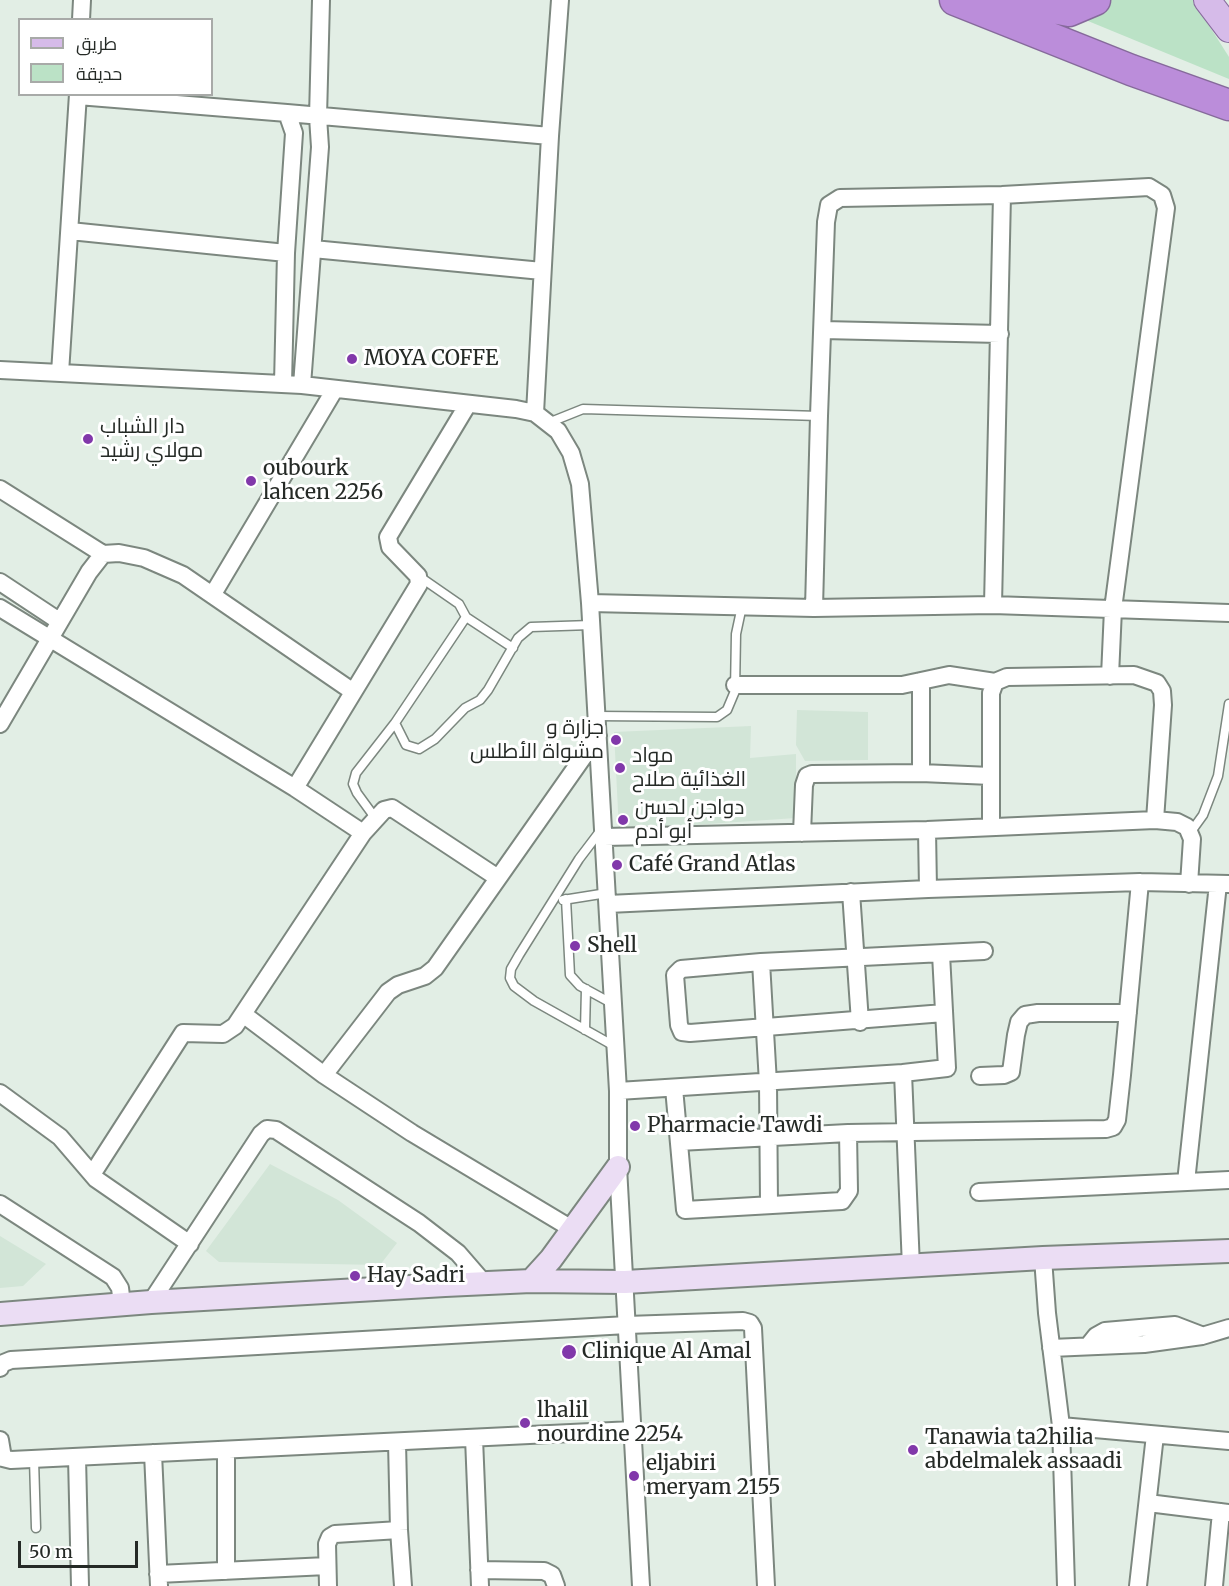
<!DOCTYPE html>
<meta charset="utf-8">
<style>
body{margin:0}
#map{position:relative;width:1229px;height:1586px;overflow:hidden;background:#e2eee5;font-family:Merriweather,Cairo,serif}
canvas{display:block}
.legend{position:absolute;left:18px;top:18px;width:195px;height:78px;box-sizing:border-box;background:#fff;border:2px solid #a8aaa8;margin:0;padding:8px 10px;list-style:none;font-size:18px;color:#252a26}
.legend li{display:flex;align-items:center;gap:12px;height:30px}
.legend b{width:30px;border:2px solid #a8aaa8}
.scale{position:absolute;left:18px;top:1541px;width:120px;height:27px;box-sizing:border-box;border:3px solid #252a26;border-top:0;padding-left:8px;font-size:18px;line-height:21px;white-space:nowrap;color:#252a26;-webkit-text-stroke:4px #fff;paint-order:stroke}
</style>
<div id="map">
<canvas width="1229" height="1586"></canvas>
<ul class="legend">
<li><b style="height:8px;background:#d6bbe9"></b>طريق</li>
<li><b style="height:16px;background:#bbe2c6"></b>حديقة</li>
</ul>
<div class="scale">50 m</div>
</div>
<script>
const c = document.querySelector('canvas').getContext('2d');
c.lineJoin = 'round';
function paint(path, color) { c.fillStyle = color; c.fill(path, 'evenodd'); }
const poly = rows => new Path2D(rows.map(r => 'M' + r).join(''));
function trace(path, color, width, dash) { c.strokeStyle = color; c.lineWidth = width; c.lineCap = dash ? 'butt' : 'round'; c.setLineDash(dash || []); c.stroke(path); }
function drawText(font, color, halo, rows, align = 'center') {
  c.font = font + ' Merriweather,Cairo,serif'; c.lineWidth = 6; c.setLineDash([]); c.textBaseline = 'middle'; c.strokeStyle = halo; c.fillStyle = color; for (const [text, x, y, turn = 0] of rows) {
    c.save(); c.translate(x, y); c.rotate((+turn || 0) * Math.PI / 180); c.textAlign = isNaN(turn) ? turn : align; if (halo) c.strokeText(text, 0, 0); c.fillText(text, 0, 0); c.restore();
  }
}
const built = poly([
 [797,710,868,712,868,760,805,761,796,745],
 [751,726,750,758,796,754,796,818,619,830,614,732],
 [270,1164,338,1200,397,1243,380,1265,219,1262,206,1251],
 [0,1236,46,1264,23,1286,0,1288]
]);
const green = poly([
 [1037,0,1193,0,1229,57,1229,79]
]);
const lane = poly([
 [548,423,583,409,819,416],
 [420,577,459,604,466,617],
 [596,716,717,717,727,710,735,691,736,634,742,606],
 [395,723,466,617,513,648],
 [376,819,357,793,353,784,356,773,395,723,406,745,419,749,435,739,465,708,480,700,488,690,518,638,531,627,591,625],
 [601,830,579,859,519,955,511,969,510,978,514,986,534,1001,616,1047],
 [1190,833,1203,815,1218,776,1229,704],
 [566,899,570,975,580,986,613,1004],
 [563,900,607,893],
 [585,1030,586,989],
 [34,1459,36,1528]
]);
const street = poly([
 [81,20,82,0],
 [78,96,287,113,294,133,286,253,283,384],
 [287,113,550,136,535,413],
 [550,136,560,0],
 [70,231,286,253],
 [313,249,542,271],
 [823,330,1000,334],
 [0,370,302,385,516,409,535,413,558,431,571,453,580,484,590,603,618,1091,618,1167,641,1586],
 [60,373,78,94],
 [302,385,320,147,318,117,321,0],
 [0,489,103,554,119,553,144,558,183,575,352,691],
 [0,582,59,621],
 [213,594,335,389],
 [590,603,814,608,993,605,1229,613],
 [993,605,1002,195],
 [0,608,295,788,363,833],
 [814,608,819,416,826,222,829,205,840,198,1002,195,1149,187,1162,195,1166,208,1113,609,1110,676],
 [921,681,921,773,991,776],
 [735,685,902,685,949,675,995,682],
 [0,724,89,572,103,554],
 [295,788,419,584,418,576,390,547,388,537,468,404],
 [991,826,991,693,995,682,1007,677,1134,675,1157,683,1162,691,1163,705,1155,820],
 [927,830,928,889],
 [802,833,804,785,807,776,812,774,921,773],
 [604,837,927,830,1155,820,1177,822,1187,827,1192,839,1189,884],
 [851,892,860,1022],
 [608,904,928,889,1140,882,1229,884],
 [761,962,768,1083,769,1205],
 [944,1013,690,1033,682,1032,679,1025,675,975,681,969,761,962,984,951],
 [243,1014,324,1075,412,1133,572,1229],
 [903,1073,947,1068,941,954],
 [324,1075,388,992,398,985,425,976,435,968,598,736],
 [980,1076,1004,1075,1011,1072,1016,1035,1019,1022,1025,1015,1038,1013,1128,1013],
 [674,1088,685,1210,842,1201,849,1191,848,1133],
 [618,1091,903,1073,911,1267],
 [0,1093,60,1137,96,1179,190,1244],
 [679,1142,848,1133,1106,1129,1113,1127,1117,1120,1122,1075,1140,882],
 [93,1173,183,1033,223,1034,235,1026,363,833,384,810,392,808,498,878],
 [1186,1182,1218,884],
 [979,1192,1229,1180],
 [0,1204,113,1277,120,1288,122,1304],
 [1043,1258,1047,1313,1061,1426,1066,1586],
 [151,1302,261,1134,267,1129,276,1130,419,1223,458,1253,484,1283],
 [1088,1346,1096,1336,1105,1331,1175,1325,1201,1335],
 [1051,1348,1144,1344,1202,1336,1229,1328],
 [0,1368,1,1364,11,1360,627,1325,743,1321,750,1323,753,1328,766,1586],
 [1061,1426,1229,1441],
 [474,1438,480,1586],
 [0,1440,3,1458,11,1460,633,1430],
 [397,1442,399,1530,403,1586],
 [226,1450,226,1571],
 [153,1453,159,1586],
 [77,1457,80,1586],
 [1148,1503,1229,1513],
 [479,1570,544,1571,552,1575,556,1586],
 [158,1574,327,1566],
 [328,1586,327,1544,330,1537,335,1534,399,1530],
 [1138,1586,1155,1435],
 [1214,1586,1221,1512]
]);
const secondary = poly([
 [531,1281,551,1259,618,1167],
 [0,1314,151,1302,445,1285,531,1281,625,1282,1043,1258,1229,1251]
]);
const primary = poly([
 [1207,0,1229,29]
]);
const highway = poly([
 [955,0,1131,70,1229,105],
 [1011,0,1069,11,1095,0]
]);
const markers = [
 [352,359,6,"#8138aa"],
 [88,439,6,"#8138aa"],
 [251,481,6,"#8138aa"],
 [616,740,6,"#8138aa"],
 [620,768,6,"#8138aa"],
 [623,820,6,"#8138aa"],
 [617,865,6,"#8138aa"],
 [575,946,6,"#8138aa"],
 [635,1126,6,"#8138aa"],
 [355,1276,6,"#8138aa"],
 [569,1352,8,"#8138aa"],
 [525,1423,6,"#8138aa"],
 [913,1450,6,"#8138aa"],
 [634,1476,6,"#8138aa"]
];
const poiNames = [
 ["MOYA COFFE",364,359],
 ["دار الشباب",100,427],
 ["مولاي رشيد",100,451],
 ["oubourk",263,469],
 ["lahcen 2256",263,493],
 ["جزارة و",604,728,"right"],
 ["مشواة الأطلس",604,752,"right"],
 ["مواد",632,756],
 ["الغذائية صلاح",632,780],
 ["دواجن لحسن",635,808],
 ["أبو أدم",635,832],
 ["Café Grand Atlas",629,865],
 ["Shell",587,946],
 ["Pharmacie Tawdi",647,1126],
 ["Hay Sadri",367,1276],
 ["Clinique Al Amal",582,1352],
 ["lhalil",537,1411],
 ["nourdine 2254",537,1435],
 ["Tanawia ta2hilia",925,1438],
 ["abdelmalek assaadi",925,1462],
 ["eljabiri",646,1464],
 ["meryam 2155",646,1488]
];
paint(built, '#d2e5d7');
paint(green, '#bbe2c6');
trace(lane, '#7c877f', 11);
trace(street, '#7c877f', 20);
trace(secondary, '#7c877f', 26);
trace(primary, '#866a9b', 28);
trace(highway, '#866a9b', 33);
trace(lane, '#fff', 8);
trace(street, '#fff', 16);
trace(secondary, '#ebddf4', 22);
trace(primary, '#d6bbe9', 26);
trace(highway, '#bb8dda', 30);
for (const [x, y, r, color] of markers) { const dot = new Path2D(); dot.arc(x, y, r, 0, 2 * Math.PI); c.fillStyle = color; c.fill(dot); trace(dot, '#fff', 2); }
drawText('21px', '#252a26', '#fff', poiNames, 'left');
</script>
